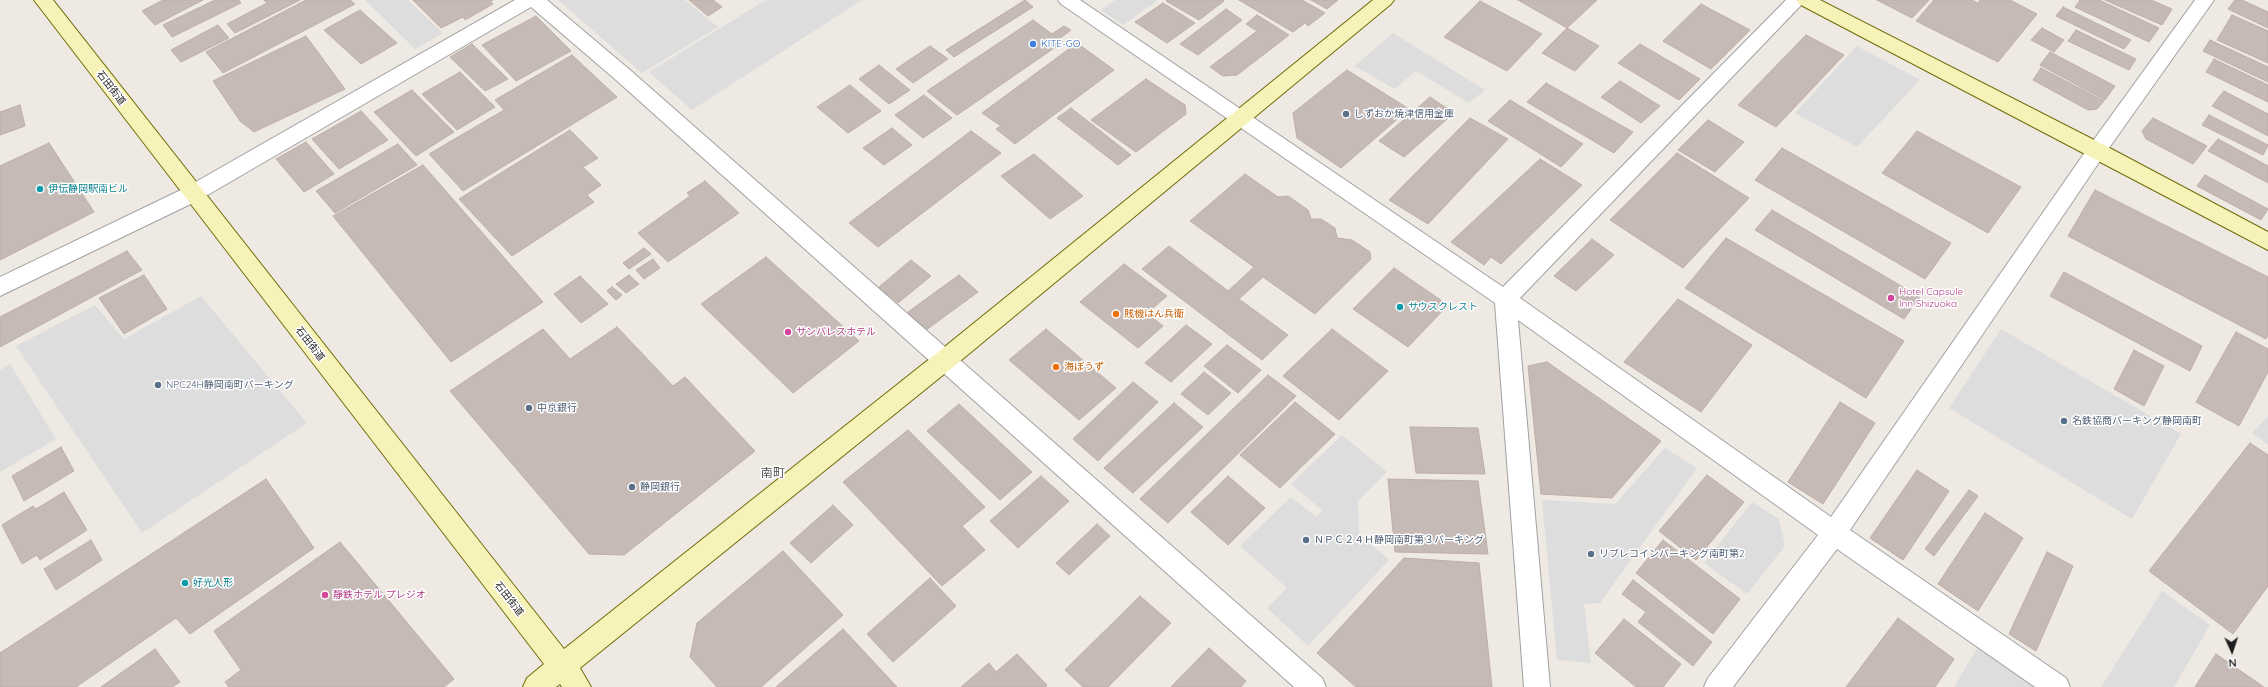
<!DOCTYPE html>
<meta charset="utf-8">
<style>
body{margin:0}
#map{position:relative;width:2268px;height:687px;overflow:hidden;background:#eee9e3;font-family:Quicksand,sans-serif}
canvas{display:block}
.north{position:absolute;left:2212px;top:631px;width:40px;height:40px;-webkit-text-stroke:3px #fff;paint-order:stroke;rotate:177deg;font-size:11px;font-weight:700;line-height:16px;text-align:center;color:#1d1d1d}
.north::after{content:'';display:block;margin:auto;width:14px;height:18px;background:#1d1d1d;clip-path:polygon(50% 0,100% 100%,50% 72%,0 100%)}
</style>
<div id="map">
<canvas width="2268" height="687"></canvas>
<div class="north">N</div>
</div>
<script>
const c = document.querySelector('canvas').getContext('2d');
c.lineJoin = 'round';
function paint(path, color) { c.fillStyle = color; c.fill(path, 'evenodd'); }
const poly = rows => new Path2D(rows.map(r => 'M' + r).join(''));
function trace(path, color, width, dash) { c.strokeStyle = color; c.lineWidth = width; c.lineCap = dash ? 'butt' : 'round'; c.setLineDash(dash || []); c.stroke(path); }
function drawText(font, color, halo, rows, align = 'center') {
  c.font = font + ' Quicksand,"Noto Sans JP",sans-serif'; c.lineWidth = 3; c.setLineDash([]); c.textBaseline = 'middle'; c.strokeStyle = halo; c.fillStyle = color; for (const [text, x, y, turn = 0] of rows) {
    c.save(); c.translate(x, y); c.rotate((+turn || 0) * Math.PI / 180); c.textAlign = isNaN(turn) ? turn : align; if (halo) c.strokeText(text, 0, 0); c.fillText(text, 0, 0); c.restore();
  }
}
const parking = poly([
 [365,0,408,0,443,33,415,49],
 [558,0,685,0,718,27,642,73],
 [766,0,862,0,692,110,649,72],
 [1115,0,1158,0,1123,25,1101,10],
 [1393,33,1485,90,1469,103,1416,71,1394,89,1355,66],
 [1857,46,1920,80,1857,147,1795,113],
 [201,296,307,423,142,533,16,346,95,305,124,339],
 [2001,329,2181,434,2132,519,1949,408],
 [10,364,56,439,0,472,0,370],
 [2268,416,2268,445,2252,433],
 [1342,435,1387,472,1358,501,1359,534,1389,560,1308,646,1267,608,1287,588,1240,546,1291,497,1316,517,1322,510,1291,484],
 [1665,448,1697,468,1600,603,1584,604,1591,663,1557,660,1542,500,1615,504],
 [1752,502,1779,519,1785,546,1747,594,1704,563],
 [2162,591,2210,625,2174,687,2101,687],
 [1978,647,2038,687,1954,687]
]);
const building = poly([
 [163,0,203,0,155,25,142,11,163,0],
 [215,0,239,0,241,3,172,37,163,25,215,0],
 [264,0,300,0,235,33,227,24,267,3,264,0],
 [306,0,350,0,355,4,223,73,206,52,306,0],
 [413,0,493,0,490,1,493,4,465,20,463,17,441,28,413,0],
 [689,0,713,0,722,7,708,16,689,0],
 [1025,0,1033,7,954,57,946,50,1025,0],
 [1168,0,1222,0,1224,1,1199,20,1166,1,1168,0],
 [1239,0,1302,0,1325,13,1308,26,1305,23,1293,32,1239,0],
 [1311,0,1338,0,1327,9,1311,0],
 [1518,0,1597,0,1567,28,1518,0],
 [1877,0,1929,0,1912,18,1877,0],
 [1934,0,1972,0,1978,3,1980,0,2010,0,2037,14,1998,62,1916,21,1934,0],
 [2080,0,2099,0,2159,28,2149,42,2075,7,2080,0],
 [2105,0,2151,0,2172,9,2162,25,2105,0],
 [2235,0,2242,0,2268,12,2268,28,2228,9,2235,0],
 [1480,1,1542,34,1507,71,1444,37,1480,1],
 [1163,3,1195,23,1167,43,1135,22,1163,3],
 [1701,4,1750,30,1711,69,1663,41,1701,4],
 [2063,7,2131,40,2124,49,2056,16,2063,7],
 [1226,9,1242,20,1198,55,1180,44,1226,9],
 [360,10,397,43,361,64,324,30,360,10],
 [1257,15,1289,35,1237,75,1223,76,1210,67,1257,31,1246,24,1257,15],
 [2232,15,2268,31,2268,63,2217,40,2232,15],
 [536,16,571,51,516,81,482,45,536,16],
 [1033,20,1052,34,1064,26,1071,30,1059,39,1063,42,957,115,927,91,1033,20],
 [218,25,229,38,181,62,171,50,218,25],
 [1567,28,1599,46,1575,71,1542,53,1567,28],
 [2042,28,2064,40,2054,52,2031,40,2042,28],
 [2076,30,2136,59,2129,70,2068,41,2076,30],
 [1806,35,1844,55,1776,127,1738,105,1806,35],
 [306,36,345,89,254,132,240,121,213,81,306,36],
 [2210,40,2268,67,2268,82,2203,51,2210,40],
 [1077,43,1114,70,1015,144,996,129,1001,126,982,113,1077,43],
 [472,44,508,79,485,91,450,57,472,44],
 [1640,44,1700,79,1679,100,1618,63,1640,44],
 [930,46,948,59,913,83,896,69,930,46],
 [2050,52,2115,86,2105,100,2040,65,2050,52],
 [572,55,617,97,463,191,429,154,504,110,495,100,572,55],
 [2214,59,2268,85,2268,102,2206,72,2214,59],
 [879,65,910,90,889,104,859,79,879,65],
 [2041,68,2104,101,2097,109,2088,110,2033,80,2041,68],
 [1347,70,1409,109,1341,168,1297,138,1293,113,1347,70],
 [460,72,495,107,457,130,422,94,460,72],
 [1146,79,1185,105,1186,114,1136,152,1091,120,1146,79],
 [1620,81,1660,106,1641,123,1601,97,1620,81],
 [1546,83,1633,132,1614,153,1527,102,1546,83],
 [850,85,881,111,848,133,817,107,850,85],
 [412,90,454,132,416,156,374,112,412,90],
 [2224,91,2268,114,2268,136,2212,106,2224,91],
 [924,95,952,118,923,138,895,115,924,95],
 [1430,97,1454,113,1404,157,1379,141,1430,97],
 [1510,100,1583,144,1561,167,1488,121,1510,100],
 [20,105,25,126,0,135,0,112,20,105],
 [1071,108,1131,155,1118,165,1057,118,1071,108],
 [361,111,388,140,339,169,312,139,361,111],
 [2209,115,2268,145,2263,155,2202,125,2209,115],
 [1470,118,1508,139,1428,224,1389,200,1470,118],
 [2153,118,2207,146,2193,164,2146,139,2142,131,2153,118],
 [1708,120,1744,142,1715,172,1678,150,1708,120],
 [892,128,912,145,884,165,863,148,892,128],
 [570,130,598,158,583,167,601,185,587,195,594,202,512,256,459,199,570,130],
 [971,131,1001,153,878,247,849,223,971,131],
 [1917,131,2021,187,1988,233,1882,173,1917,131],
 [2218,139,2268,166,2268,183,2208,151,2218,139],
 [306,142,334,174,304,192,276,159,306,142],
 [49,143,94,212,0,260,0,166,49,143],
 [398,144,417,165,335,213,316,191,398,144],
 [1782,148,1951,243,1925,279,1755,180,1782,148],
 [1677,153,1749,198,1683,268,1610,220,1677,153],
 [1034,154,1083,196,1050,219,1001,176,1034,154],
 [1540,159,1582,185,1501,264,1491,257,1484,265,1451,242,1540,159],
 [423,165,543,302,451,362,333,216,423,165],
 [1245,174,1278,197,1288,196,1308,210,1311,219,1321,219,1335,228,1337,238,1352,240,1370,252,1371,259,1315,314,1263,277,1239,299,1288,335,1262,360,1142,269,1169,246,1228,291,1254,267,1190,221,1245,174],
 [2205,175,2268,209,2261,220,2197,186,2205,175],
 [705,181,739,213,668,262,638,233,690,196,687,193,705,181],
 [2095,190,2268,277,2268,335,2266,339,2068,236,2095,190],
 [1772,210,1920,297,1904,319,1755,230,1772,210],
 [1726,238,1904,341,1866,398,1685,288,1726,238],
 [1592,239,1614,255,1576,291,1554,276,1592,239],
 [644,248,651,254,629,269,623,263,644,248],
 [127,251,142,270,0,347,0,317,127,251],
 [766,257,859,341,793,393,701,304,766,257],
 [653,259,660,268,644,279,636,270,653,259],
 [911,260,931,276,898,303,879,287,911,260],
 [1124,264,1167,296,1147,313,1163,326,1138,348,1080,302,1124,264],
 [1394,268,1448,305,1408,347,1353,309,1394,268],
 [2064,272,2202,346,2190,371,2050,296,2064,272],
 [144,275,167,309,124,334,99,298,144,275],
 [629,275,639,284,626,293,616,284,629,275],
 [959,275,978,292,926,330,908,312,959,275],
 [580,276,608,304,581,323,554,294,580,276],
 [612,287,622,295,616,300,607,291,612,287],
 [1678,299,1752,345,1701,412,1624,362,1678,299],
 [1186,325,1212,344,1171,382,1145,363,1186,325],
 [617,327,673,386,685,377,755,451,624,555,589,554,450,391,543,329,570,359,617,327],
 [1046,329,1116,388,1079,420,1009,360,1046,329],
 [1332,329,1388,371,1339,420,1283,376,1332,329],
 [2236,332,2268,349,2268,372,2239,426,2196,402,2236,332],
 [1227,345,1261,370,1238,393,1204,366,1227,345],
 [2134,350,2164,366,2144,406,2114,389,2134,350],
 [1547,362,1661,441,1612,498,1541,494,1528,366,1547,362],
 [1204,372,1231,393,1208,415,1181,394,1204,372],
 [1268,375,1296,396,1168,523,1140,499,1268,375],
 [1133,382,1158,402,1098,461,1073,439,1133,382],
 [1295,402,1335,434,1280,488,1240,455,1295,402],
 [1840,402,1875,423,1823,504,1788,482,1840,402],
 [1174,403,1203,427,1133,493,1104,468,1174,403],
 [959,404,1032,472,1000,500,927,431,959,404],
 [1410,427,1478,428,1485,474,1416,473,1410,427],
 [908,430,985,507,962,526,985,550,942,586,843,482,908,430],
 [2250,443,2268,455,2268,586,2233,634,2149,571,2250,443],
 [61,447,74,471,24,501,12,476,61,447],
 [1917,470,1949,491,1903,560,1870,538,1917,470],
 [1707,475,1744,502,1696,560,1659,531,1707,475],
 [1041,476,1069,501,1018,548,990,521,1041,476],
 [1228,476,1265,508,1228,545,1191,512,1228,476],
 [266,479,314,548,190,634,176,618,76,687,0,687,0,653,266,479],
 [1388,479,1478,481,1488,554,1395,552,1388,479],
 [1969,490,1978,496,1934,556,1925,549,1969,490],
 [64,492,87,530,40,560,37,555,22,564,2,525,33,506,36,509,64,492],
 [833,505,853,525,811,563,790,543,833,505],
 [1985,513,2023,538,1978,611,1938,584,1985,513],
 [1097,524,1110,536,1069,575,1056,563,1097,524],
 [91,540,102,560,56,590,44,569,91,540],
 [1663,540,1740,599,1713,634,1636,573,1663,540],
 [340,542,454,679,444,687,229,687,225,682,241,670,214,631,340,542],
 [783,551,843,615,761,687,717,687,690,657,697,623,783,551],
 [2047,552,2073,566,2036,651,2009,634,2047,552],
 [1404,558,1479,563,1492,687,1356,687,1317,653,1404,558],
 [930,578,956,606,893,662,867,634,930,578],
 [1633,580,1712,642,1693,666,1638,622,1646,612,1622,594,1633,580],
 [1140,596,1171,623,1108,687,1083,687,1065,670,1140,596],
 [1898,618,1954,659,1935,687,1846,687,1898,618],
 [1624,619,1681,664,1663,687,1636,687,1595,653,1624,619],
 [843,629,897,687,776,687,843,629],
 [1209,648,1246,681,1241,687,1171,687,1209,648],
 [155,649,180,682,172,687,101,687,155,649],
 [1017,654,1047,685,1045,687,961,687,989,663,996,672,1017,654],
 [2216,654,2264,687,2195,687,2216,654]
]);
const street = poly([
 [515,0,547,0,630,70,1322,678,1326,687,1294,687,616,80,531,7,199,200,0,296,0,277,185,188,515,0],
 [1058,0,1080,0,1503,287,1786,0,1806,0,1520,298,1831,517,2090,145,2195,0,2214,0,2104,155,1850,530,2066,678,2070,687,2035,687,1837,549,1733,687,1704,687,1708,678,1818,535,1518,320,1550,687,1524,687,1495,303,1061,4,1058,0]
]);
const secondary = poly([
 [34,0,53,0,564,649,937,353,1373,0,1394,0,1391,4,953,367,580,668,591,687,562,687,560,684,556,687,523,687,527,678,544,664,34,0],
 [1796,0,1820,0,2104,145,2268,232,2268,250,1799,4,1796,0]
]);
const markers = [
 [1033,44,4,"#3f7fe0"],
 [1346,114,4,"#5c6f8a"],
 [40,189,4,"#0f9aa8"],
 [1891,298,4,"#d1479c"],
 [1400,307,4,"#0f9aa8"],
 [1116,314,4,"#e8710a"],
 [788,332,4,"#d1479c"],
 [1056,367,4,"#e8710a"],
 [158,385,4,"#5c6f8a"],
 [529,408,4,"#5c6f8a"],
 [2064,421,4,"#5c6f8a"],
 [632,487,4,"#5c6f8a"],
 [1306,540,4,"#5c6f8a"],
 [1591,554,4,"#5c6f8a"],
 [185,583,4,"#0f9aa8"],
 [325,595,4,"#d1479c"]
];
const shopNames = [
 ["KITE-GO",1041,44]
];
const streetNames = [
 ["石田街道",111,88,52],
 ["石田街道",310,344,52],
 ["石田街道",509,599,52]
];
const serviceNames = [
 ["しずおか焼津信用金庫",1354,114],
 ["NPC24H静岡南町パーキング",166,385],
 ["中京銀行",537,408],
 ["名鉄協商パーキング静岡南町",2072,421],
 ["静岡銀行",640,487],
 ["ＮＰＣ２４Ｈ静岡南町第３パーキング",1314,540],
 ["リブレコインパーキング南町第2",1599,554]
];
const cultureNames = [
 ["伊伝静岡駅南ビル",48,189],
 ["サウスクレスト",1408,307],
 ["好光人形",193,583]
];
const hotelNames = [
 ["Hotel Capsule",1899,292],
 ["Inn Shizuoka",1899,304],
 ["サンパレスホテル",796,332],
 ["靜鉄ホテル プレジオ",333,595]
];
const foodNames = [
 ["賎機はん兵衛",1124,314],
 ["海ぼうず",1064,367]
];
const quarterNames = [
 ["南町",773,473]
];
paint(parking, '#ddd');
paint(building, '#c5bab6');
trace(building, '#bfada6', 1);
trace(street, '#a1a1a1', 2);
trace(secondary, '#6f6d08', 2);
paint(street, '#fff');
paint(secondary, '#f7f2b7');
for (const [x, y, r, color] of markers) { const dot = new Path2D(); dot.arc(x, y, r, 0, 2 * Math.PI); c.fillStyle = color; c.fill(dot); trace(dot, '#fff', 1.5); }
drawText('10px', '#366cbe', '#fff', shopNames, 'left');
drawText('10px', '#1d1d1d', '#fff', streetNames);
drawText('10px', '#4e5e75', '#fff', serviceNames, 'left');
drawText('10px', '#0d838f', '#fff', cultureNames, 'left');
drawText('10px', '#b23c85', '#fff', hotelNames, 'left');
drawText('10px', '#c56008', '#fff', foodNames, 'left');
drawText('12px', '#505050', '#fff', quarterNames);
</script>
